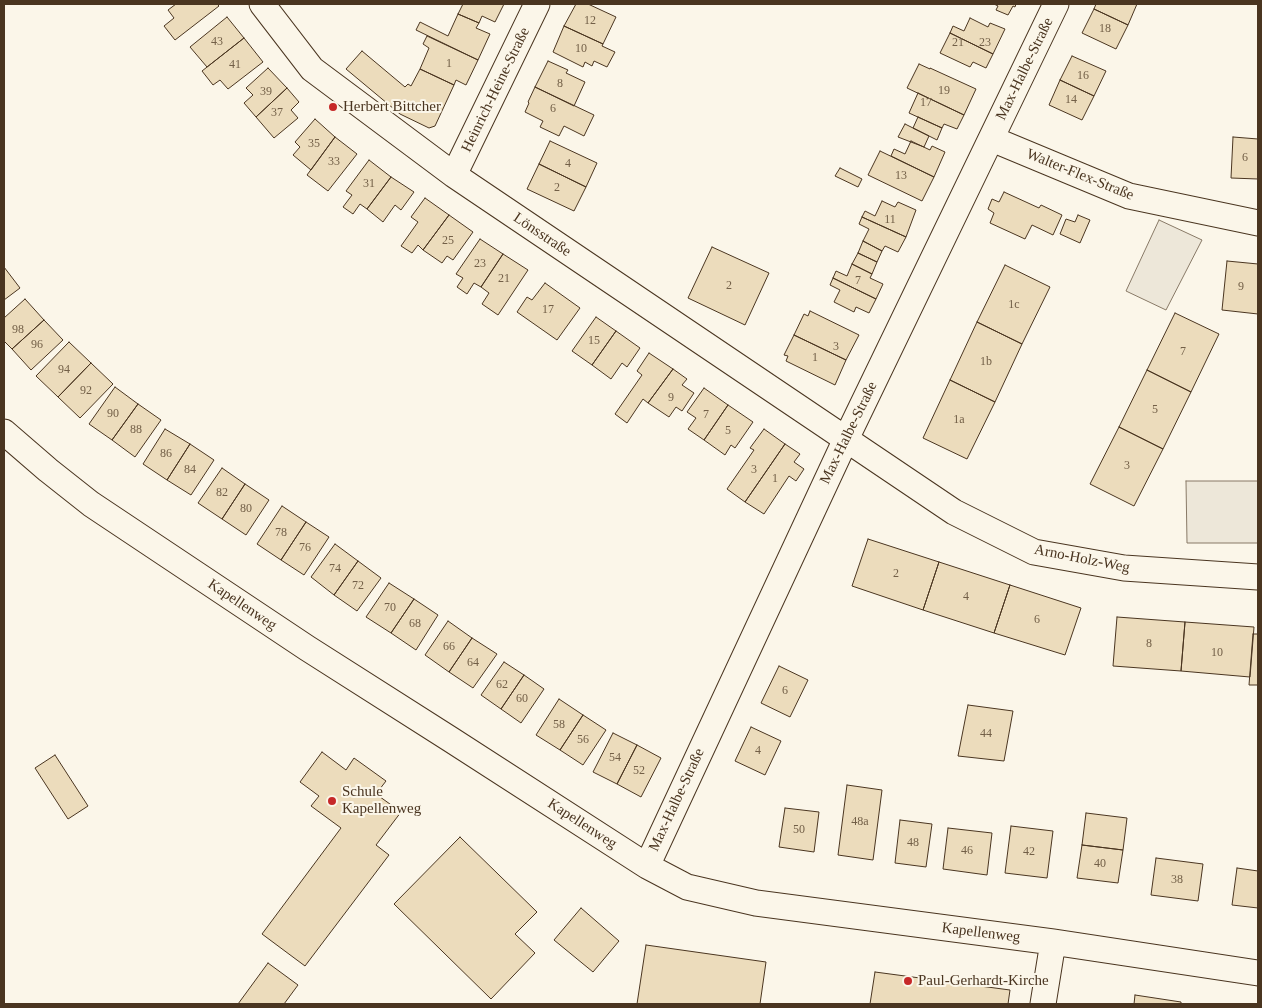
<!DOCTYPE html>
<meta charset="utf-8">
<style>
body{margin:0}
#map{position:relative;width:1262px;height:1008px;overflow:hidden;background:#fbf6e9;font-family:Georgia,serif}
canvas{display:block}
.frame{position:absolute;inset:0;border:5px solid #4a3520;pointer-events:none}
</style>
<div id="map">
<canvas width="1262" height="1008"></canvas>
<div class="frame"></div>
</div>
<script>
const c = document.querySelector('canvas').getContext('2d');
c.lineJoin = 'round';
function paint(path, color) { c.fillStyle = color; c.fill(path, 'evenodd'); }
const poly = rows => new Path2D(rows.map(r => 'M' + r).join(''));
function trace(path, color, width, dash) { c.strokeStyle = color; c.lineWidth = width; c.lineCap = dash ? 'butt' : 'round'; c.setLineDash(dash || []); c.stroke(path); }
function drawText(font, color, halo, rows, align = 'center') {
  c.font = font + ' Georgia,serif'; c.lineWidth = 4; c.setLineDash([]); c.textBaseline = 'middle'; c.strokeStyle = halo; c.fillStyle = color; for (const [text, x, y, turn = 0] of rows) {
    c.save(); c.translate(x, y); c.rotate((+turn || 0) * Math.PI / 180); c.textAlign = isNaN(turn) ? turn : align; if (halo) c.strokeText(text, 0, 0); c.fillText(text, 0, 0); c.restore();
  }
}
const parking = poly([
 [1159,220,1202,240,1166,310,1126,291,1159,220],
 [1186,481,1258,481,1258,543,1187,543,1186,481]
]);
const building = poly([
 [176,4,217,4,219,6,175,40,164,26,174,18,168,10,176,4],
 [463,4,504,4,495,22,482,16,479,23,458,14,463,4],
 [576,4,588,4,616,17,603,44,564,26,576,4],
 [994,4,1016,4,1015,7,1013,6,1008,15,996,10,998,6,994,4],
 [1096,4,1137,4,1128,25,1094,9,1096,4],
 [1094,9,1128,25,1116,49,1082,33,1094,9],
 [458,14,479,23,476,28,490,34,478,60,416,30,420,22,448,36,458,14],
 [227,17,244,38,207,67,190,47,227,17],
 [970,18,988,27,990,23,1005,29,993,54,950,33,953,26,964,31,970,18],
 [564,26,603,44,602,46,615,52,607,67,594,61,592,66,585,62,583,67,553,52,564,26],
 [950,33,993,54,986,68,973,62,970,67,940,53,950,33],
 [427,36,478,60,466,85,456,80,454,85,420,69,429,48,423,44,427,36],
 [244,38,263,62,228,89,220,80,213,85,202,71,244,38],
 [362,51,405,87,408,84,411,86,420,69,454,85,435,126,429,128,400,114,346,69,362,51],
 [1072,56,1106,71,1094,96,1060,80,1072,56],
 [548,61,568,70,566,73,585,82,574,106,535,87,548,61],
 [919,64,930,69,930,68,976,89,964,115,907,88,919,64],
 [268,68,287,88,256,117,244,103,253,95,246,88,268,68],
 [1060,80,1094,96,1082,120,1049,105,1060,80],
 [535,87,594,115,584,136,564,126,559,136,540,127,543,121,525,112,529,103,528,102,535,87],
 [287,88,299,102,291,110,298,118,274,138,256,117,287,88],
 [918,93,964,115,957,129,944,124,942,128,909,113,918,93],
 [918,117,942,128,937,140,913,128,918,117],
 [315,119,335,137,311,170,293,155,300,147,295,142,315,119],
 [905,124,929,136,924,147,898,137,905,124],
 [335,137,357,154,328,191,307,175,335,137],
 [1233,137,1258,139,1258,179,1231,178,1233,137],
 [550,141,597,163,586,187,539,164,550,141],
 [911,141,930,150,932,146,945,152,934,177,891,156,894,149,905,154,911,141],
 [880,151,934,177,922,201,868,175,880,151],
 [369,160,391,177,367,209,360,204,353,214,343,207,352,195,346,191,369,160],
 [539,164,586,187,574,211,527,189,539,164],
 [840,168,862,179,858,187,835,176,840,168],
 [391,177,414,192,401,210,395,205,383,222,367,209,391,177],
 [1004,192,1039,208,1041,205,1062,215,1053,235,1032,225,1025,239,990,223,994,213,988,209,992,199,999,202,1004,192],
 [425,198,449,215,423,250,418,245,412,253,401,246,418,222,411,217,425,198],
 [882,201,895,207,898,202,916,210,906,237,862,217,865,211,875,216,882,201],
 [449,215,473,232,453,260,447,256,442,263,423,250,449,215],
 [1078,215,1090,220,1080,243,1060,234,1066,219,1075,222,1078,215],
 [862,217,906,237,898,252,885,246,882,251,863,241,869,229,859,224,862,217],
 [480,239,503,254,481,287,474,283,467,294,457,287,463,278,456,274,480,239],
 [863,241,882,251,877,262,858,253,863,241],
 [712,247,769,273,745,325,688,298,712,247],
 [858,253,877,262,872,274,852,264,858,253],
 [503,254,528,270,498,315,482,304,489,293,481,287,503,254],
 [1227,261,1258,264,1258,314,1222,310,1227,261],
 [852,264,872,274,870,278,883,284,876,299,833,278,836,271,847,276,852,264],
 [1005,265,1050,287,1022,344,977,322,1005,265],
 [4,267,20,288,4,300,4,267],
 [833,278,876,299,869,313,856,307,854,312,834,302,840,290,830,285,833,278],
 [545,283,580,308,557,340,517,312,527,297,532,300,545,283],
 [25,299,44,320,12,349,4,341,4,318,25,299],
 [810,311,859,335,846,360,794,335,804,314,808,316,810,311],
 [1175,313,1219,334,1191,392,1147,370,1175,313],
 [596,317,616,331,592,365,572,351,596,317],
 [44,320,63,340,31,370,12,349,44,320],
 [977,322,1022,344,995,402,950,380,977,322],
 [616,331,640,348,627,367,622,363,611,379,592,365,616,331],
 [794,335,846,360,835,385,786,361,788,356,784,355,794,335],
 [69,342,91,363,58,397,36,376,69,342],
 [649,353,673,369,648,403,643,399,627,423,615,414,642,375,637,371,649,353],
 [91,363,113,384,80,418,58,397,91,363],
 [673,369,687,379,682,385,694,393,682,411,676,407,669,417,648,403,673,369],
 [1147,370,1191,392,1163,449,1119,427,1147,370],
 [950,380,995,402,967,459,923,438,950,380],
 [115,387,138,404,112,440,89,424,115,387],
 [704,388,728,405,704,440,688,429,696,418,687,412,704,388],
 [138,404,161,420,135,457,112,440,138,404],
 [728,405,753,422,735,448,731,445,725,455,704,440,728,405],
 [1119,427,1163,449,1134,506,1090,484,1119,427],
 [165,429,190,444,167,480,143,464,165,429],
 [764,429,785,444,745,502,727,489,754,450,750,448,764,429],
 [190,444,214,460,191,495,167,480,190,444],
 [785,444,800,454,794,462,804,469,796,481,789,476,764,514,745,502,785,444],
 [222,468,245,484,222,519,198,503,222,468],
 [245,484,269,500,246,535,222,519,245,484],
 [282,506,306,522,281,560,257,544,282,506],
 [306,522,329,537,304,575,281,560,306,522],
 [868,539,939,562,923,610,852,586,868,539],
 [335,544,358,561,334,595,311,577,335,544],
 [358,561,381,578,357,611,334,595,358,561],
 [939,562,1010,585,994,633,923,610,939,562],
 [389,583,414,599,391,633,366,617,389,583],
 [1010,585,1081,608,1065,655,994,633,1010,585],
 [414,599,438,615,416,650,391,633,414,599],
 [1117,617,1185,622,1181,671,1113,666,1117,617],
 [448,621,472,638,449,672,425,655,448,621],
 [1185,622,1254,627,1250,677,1181,671,1185,622],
 [1253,634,1258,634,1258,685,1249,685,1253,634],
 [472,638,497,654,473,688,449,672,472,638],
 [504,662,524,675,501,709,481,695,504,662],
 [779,666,808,680,790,717,761,703,779,666],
 [524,675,544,689,521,723,501,709,524,675],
 [559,699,583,715,560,750,536,735,559,699],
 [968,705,1013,711,1004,761,958,756,968,705],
 [583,715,606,730,583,765,560,750,583,715],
 [751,727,781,741,765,775,735,761,751,727],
 [613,733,637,745,617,784,593,772,613,733],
 [637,745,661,758,641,797,617,784,637,745],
 [322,752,346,770,354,758,386,781,376,794,401,812,376,845,389,855,305,966,262,934,341,828,311,806,319,796,300,782,322,752],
 [55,755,88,806,68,819,35,768,55,755],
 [847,785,882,790,873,860,838,855,847,785],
 [785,808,819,812,814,852,779,847,785,808],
 [1086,813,1127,818,1123,850,1082,845,1086,813],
 [900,820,932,824,926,867,895,863,900,820],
 [1011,826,1053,831,1047,878,1005,873,1011,826],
 [948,828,992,833,987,875,943,869,948,828],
 [460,837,537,912,515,934,535,953,491,999,394,904,460,837],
 [1082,845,1123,850,1118,883,1077,878,1082,845],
 [1156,858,1203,864,1198,901,1151,895,1156,858],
 [1237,868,1258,871,1258,908,1232,905,1237,868],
 [581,908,619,941,593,972,554,940,581,908],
 [646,945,766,962,760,1004,637,1004,646,945],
 [268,963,298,985,284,1004,238,1004,268,963],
 [875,972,1010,990,1008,1004,870,1004,875,972],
 [1135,995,1181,1002,1181,1004,1134,1004,1135,995]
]);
const minor = poly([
 [262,4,312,69,454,175,954,512,1034,552,1124,568,1258,577],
 [992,139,1129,196,1258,223],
 [454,175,537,4],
 [4,432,48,470,91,504,307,648,450,739,647,866,687,887,756,903,1053,942,1258,973],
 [647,866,846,439,1056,4],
 [1043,1004,1053,942]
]);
const markers = [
 [333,107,5,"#c62828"],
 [332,801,5,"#c62828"],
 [908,981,5,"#c62828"]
];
const numberNames = [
 ["12",590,21],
 ["18",1105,29],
 ["43",217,42],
 ["21",958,43],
 ["23",985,43],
 ["10",581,49],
 ["1",449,64],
 ["41",235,65],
 ["16",1083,76],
 ["8",560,84],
 ["19",944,91],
 ["39",266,92],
 ["14",1071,100],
 ["17",926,103],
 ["6",553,109],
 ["37",277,113],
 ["35",314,144],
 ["6",1245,158],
 ["33",334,162],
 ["4",568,164],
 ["13",901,176],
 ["31",369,184],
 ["2",557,188],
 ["11",890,220],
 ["25",448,241],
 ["23",480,264],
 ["21",504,279],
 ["7",858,281],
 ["2",729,286],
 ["9",1241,287],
 ["1c",1014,305],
 ["17",548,310],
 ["98",18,330],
 ["15",594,341],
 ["96",37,345],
 ["3",836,347],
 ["7",1183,352],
 ["1",815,358],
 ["1b",986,362],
 ["94",64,370],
 ["92",86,391],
 ["9",671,398],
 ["5",1155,410],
 ["90",113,414],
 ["7",706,415],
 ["1a",959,420],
 ["88",136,430],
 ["5",728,431],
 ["86",166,454],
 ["3",1127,466],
 ["84",190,470],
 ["3",754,470],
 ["1",775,479],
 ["82",222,493],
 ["80",246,509],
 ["78",281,533],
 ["76",305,548],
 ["74",335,569],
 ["2",896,574],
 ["72",358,586],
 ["4",966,597],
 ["70",390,608],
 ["6",1037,620],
 ["68",415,624],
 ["8",1149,644],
 ["66",449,647],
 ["10",1217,653],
 ["64",473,663],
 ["62",502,685],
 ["6",785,691],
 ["60",522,699],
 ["58",559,725],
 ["44",986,734],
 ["56",583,740],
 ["4",758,751],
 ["54",615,758],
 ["52",639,771],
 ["48a",860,822],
 ["50",799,830],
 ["48",913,843],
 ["46",967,851],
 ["42",1029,852],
 ["40",1100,864],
 ["38",1177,880]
];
const streetNames = [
 ["Max-Halbe-Straße",1025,69,-64],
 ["Heinrich-Heine-Straße",496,90,-64],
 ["Walter-Flex-Straße",1080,175,22],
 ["Lönsstraße",542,235,34],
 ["Max-Halbe-Straße",849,433,-64],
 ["Arno-Holz-Weg",1082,559,11],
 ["Kapellenweg",242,605,34],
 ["Max-Halbe-Straße",677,800,-65],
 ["Kapellenweg",582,824,33],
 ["Kapellenweg",981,933,7]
];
const poiNames = [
 ["Herbert Bittcher",343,107],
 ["Schule",342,792],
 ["Kapellenweg",342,809],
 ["Paul-Gerhardt-Kirche",918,981]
];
paint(parking, '#ede7d9');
trace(parking, '#887966', 1);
paint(building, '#ecdcbc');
trace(building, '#4a3520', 1);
trace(minor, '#4a3520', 27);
trace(minor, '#fbf6e9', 25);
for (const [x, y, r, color] of markers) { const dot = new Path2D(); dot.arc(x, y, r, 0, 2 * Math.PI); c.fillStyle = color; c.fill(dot); trace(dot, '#fbf6e9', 2); }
drawText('12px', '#725f47', null, numberNames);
drawText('15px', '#4a3520', '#fbf6e9', streetNames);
drawText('15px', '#4a3520', '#fbf6e9', poiNames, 'left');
</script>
